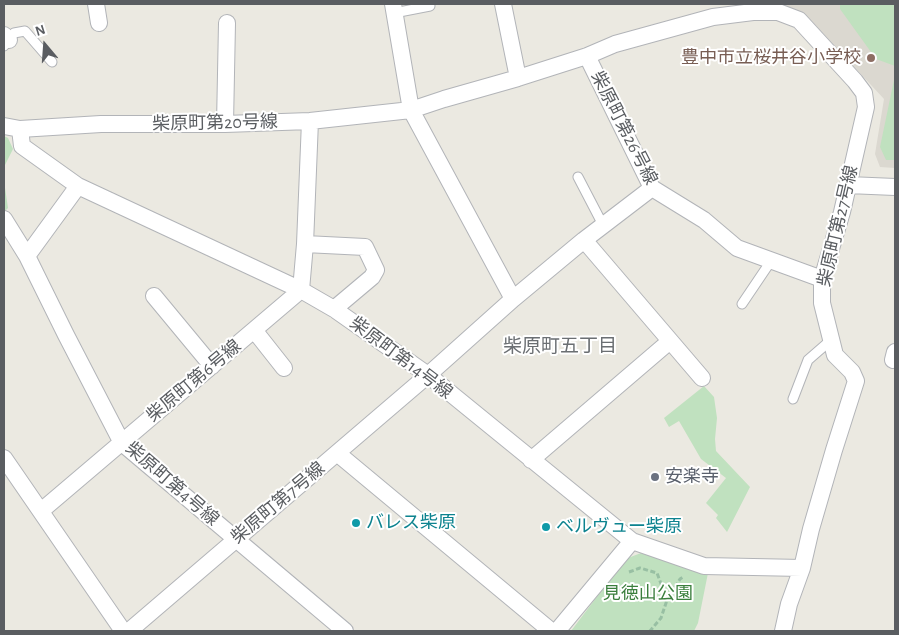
<!DOCTYPE html>
<meta charset="utf-8">
<style>
body{margin:0}
#map{position:relative;width:899px;height:635px;overflow:hidden;background:#ebe9e1;font-family:"Alegreya Sans",sans-serif}
canvas{display:block}
.frame{position:absolute;inset:0;border:5px solid #5a5d61;pointer-events:none}
.north{position:absolute;left:20px;top:20px;width:50px;height:50px;-webkit-text-stroke:4px #fff;paint-order:stroke;rotate:342deg;font-size:14px;font-weight:700;line-height:20px;text-align:center;color:#5a5d61}
.north::after{content:'';display:block;margin:auto;width:18px;height:22px;background:#5a5d61;clip-path:polygon(50% 0,100% 100%,50% 72%,0 100%)}
</style>
<div id="map">
<canvas width="899" height="635"></canvas>
<div class="frame"></div>
<div class="north">N</div>
</div>
<script>
const c = document.querySelector('canvas').getContext('2d');
c.lineJoin = 'round';
function paint(path, color) { c.fillStyle = color; c.fill(path, 'evenodd'); }
const poly = rows => new Path2D(rows.map(r => 'M' + r).join(''));
function trace(path, color, width, dash) { c.strokeStyle = color; c.lineWidth = width; c.lineCap = dash ? 'butt' : 'round'; c.setLineDash(dash || []); c.stroke(path); }
function drawText(font, color, halo, rows, align = 'center') {
  c.font = font + ' "Alegreya Sans","Noto Sans JP",sans-serif'; c.lineWidth = 4; c.setLineDash([]); c.textBaseline = 'middle'; c.strokeStyle = halo; c.fillStyle = color; for (const [text, x, y, turn = 0] of rows) {
    c.save(); c.translate(x, y); c.rotate((+turn || 0) * Math.PI / 180); c.textAlign = isNaN(turn) ? turn : align; if (halo) c.strokeText(text, 0, 0); c.fillText(text, 0, 0); c.restore();
  }
}
const education = poly([
 [727,4,895,4,895,168,880,167,875,154,884,99,807,16,782,4,729,5]
]);
const green = poly([
 [840,4,895,4,895,66,876,59,840,9],
 [895,75,895,160,886,160,880,147],
 [4,136,8,138,13,149,5,165,4,181,8,208,4,212],
 [704,386,714,397,717,418,715,439,716,451,750,487,727,532,716,518,718,515,706,503,726,478,701,459,679,421,669,427,664,418],
 [641,553,708,573,698,623,694,631,571,631,602,590,628,558]
]);
const path = poly([
 [629,572,640,568,657,573,667,600,661,618,650,631],
 [667,600,680,579,683,577]
]);
const lane = poly([
 [394,13,430,6],
 [4,46,14,33,25,31,52,62],
 [578,177,603,225],
 [742,304,771,261],
 [793,399,808,360,831,340]
]);
const street = poly([
 [96,4,99,23],
 [393,4,411,110,513,299],
 [503,4,518,78],
 [4,35,9,40],
 [587,56,652,188,704,220,737,248,822,279],
 [225,124,227,23],
 [4,126,20,129,101,124,225,124,310,121,411,110,444,99,518,78,587,56,615,44,713,17,753,12,778,12,799,20,855,81,864,93,866,107,842,212,822,279,822,303,835,355,852,372,856,381,834,450,811,529,802,568,789,604,783,631],
 [20,129,22,146,78,186,301,290,334,309,428,375,632,541,704,566,802,568],
 [848,185,895,187],
 [4,219,27,256,66,335,122,443,345,631],
 [584,240,702,378],
 [305,244,365,247,376,270,372,277,334,309],
 [27,256,78,186],
 [154,296,212,366],
 [254,330,284,368],
 [893,360,895,352],
 [337,453,551,631],
 [4,458,123,631],
 [531,460,670,341],
 [41,511,301,290,305,244,310,121],
 [129,631,428,375,513,299,584,240,652,188],
 [557,631,632,541]
]);
const markers = [
 [871,58,5,"#8d6e63"],
 [655,477,5,"#6b7280"],
 [356,523,5,"#0f9aa8"],
 [546,527,5,"#0f9aa8"]
];
const educationNames = [
 ["豊中市立桜井谷小学校",861,58]
];
const streetNames = [
 ["柴原町第20号線",215,123,-1],
 ["柴原町第26号線",624,128,63],
 ["柴原町第27号線",838,226,-77],
 ["柴原町第14号線",401,358,37],
 ["柴原町第6号線",194,381,-40],
 ["柴原町第4号線",172,484,41],
 ["柴原町第7号線",278,503,-40]
];
const worshipNames = [
 ["安楽寺",665,477]
];
const cultureNames = [
 ["バレス柴原",366,523],
 ["ベルヴュー柴原",556,527]
];
const parkNames = [
 ["見徳山公園",648,594]
];
const neighbourhoodNames = [
 ["柴原町五丁目",560,346]
];
paint(education, '#dbd8d0');
paint(green, '#c0e1bf');
trace(lane, '#b2b4b8', 11);
trace(street, '#b2b4b8', 18);
trace(path, '#98bfa3', 3, [5, 2.5]);
trace(lane, '#fff', 9);
trace(street, '#fff', 16);
for (const [x, y, r, color] of markers) { const dot = new Path2D(); dot.arc(x, y, r, 0, 2 * Math.PI); c.fillStyle = color; c.fill(dot); trace(dot, '#fff', 2); }
drawText('18px', '#785e54', '#fff', educationNames, 'right');
drawText('18px', '#5a5d61', '#fff', streetNames);
drawText('18px', '#5b616d', '#fff', worshipNames, 'left');
drawText('18px', '#0d838f', '#fff', cultureNames, 'left');
drawText('18px', '#3b7f3d', '#fff', parkNames);
drawText('19px', '#6b6f73', '#fff', neighbourhoodNames);
</script>
